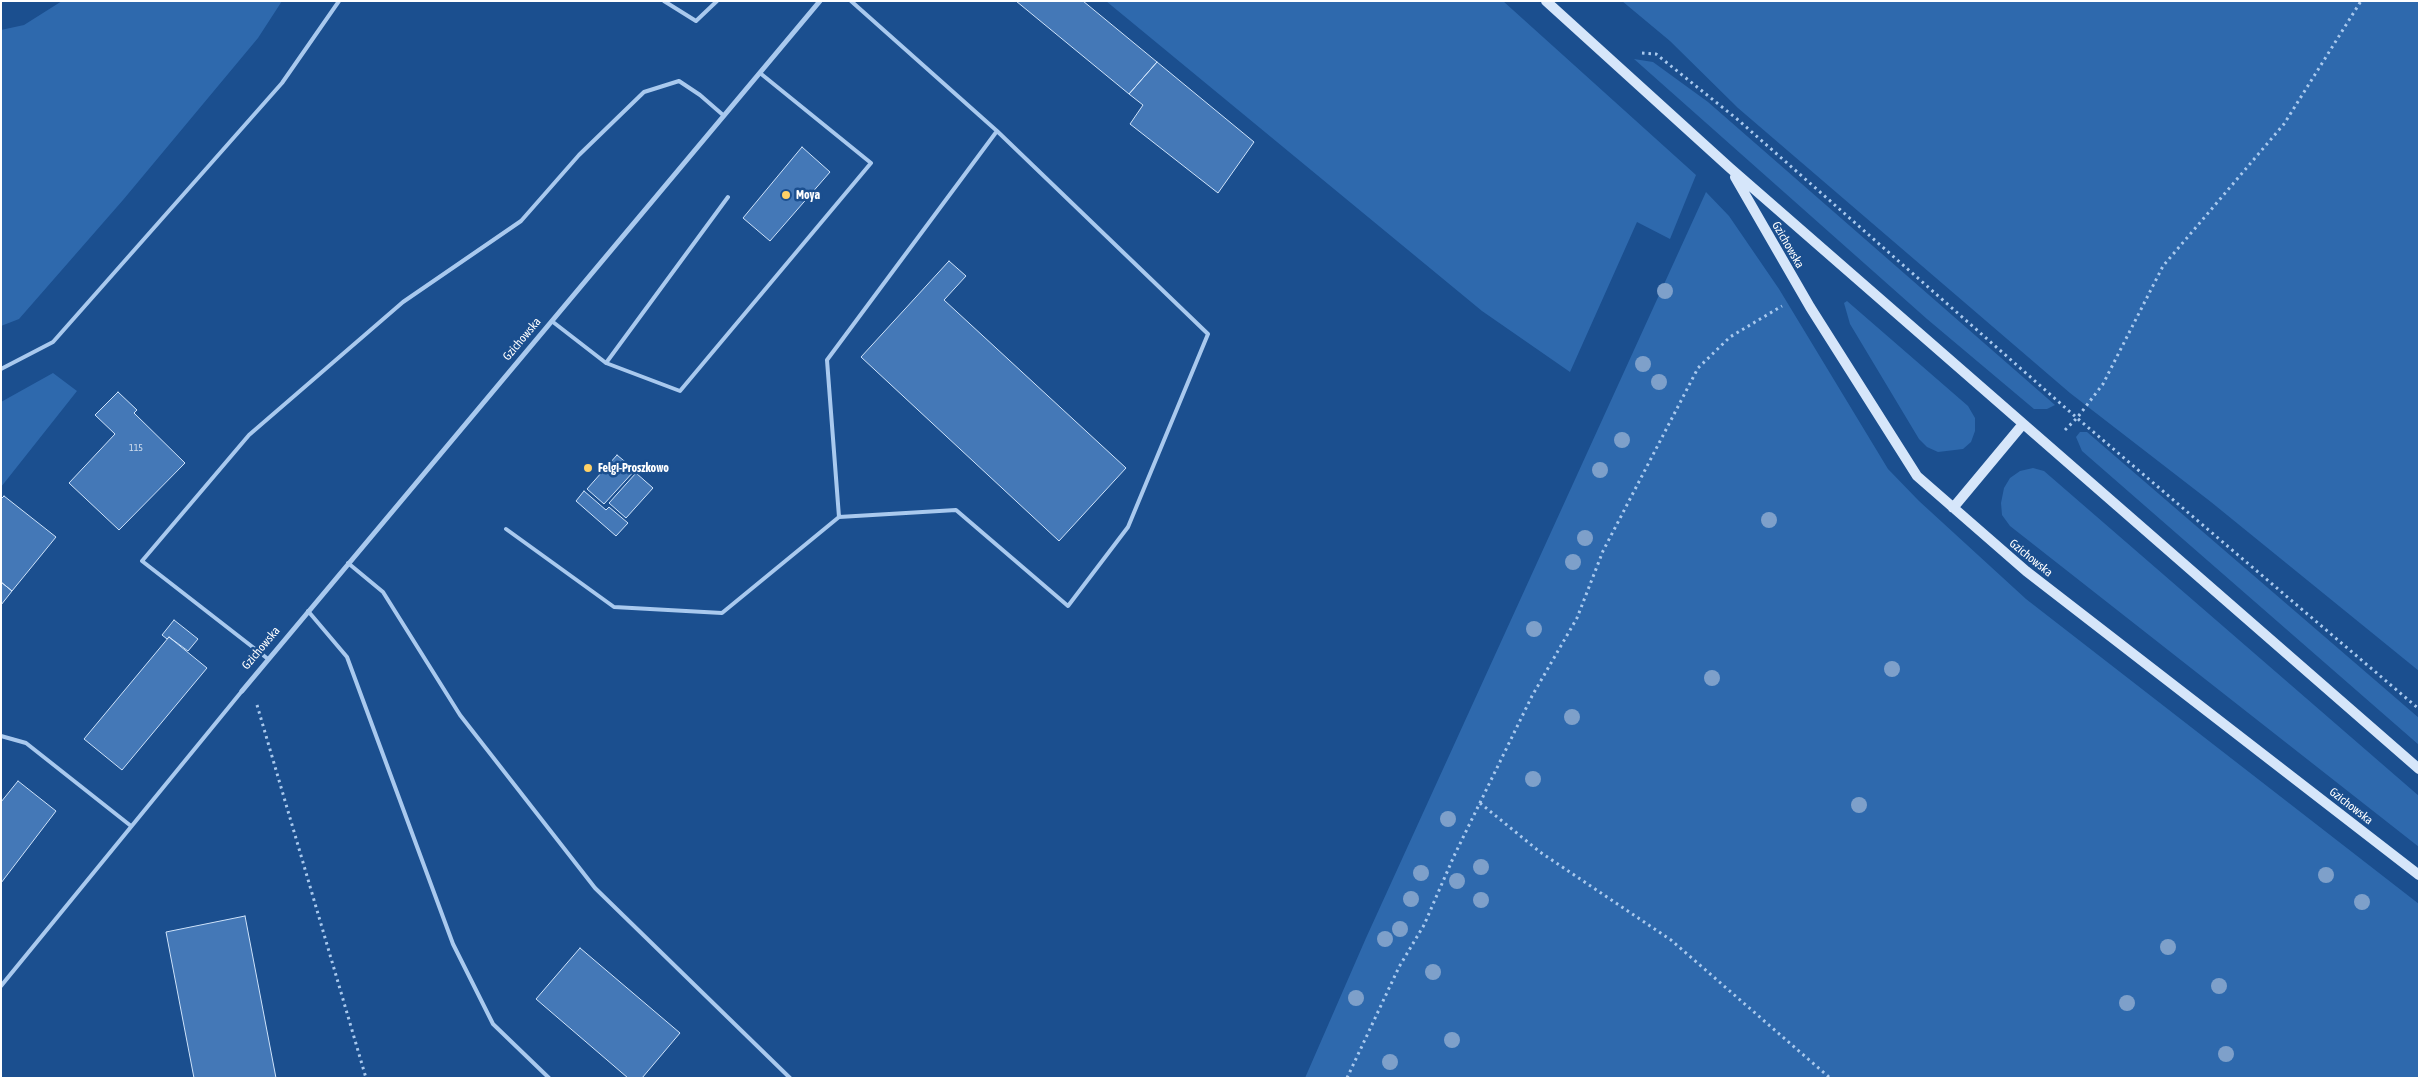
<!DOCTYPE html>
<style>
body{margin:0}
#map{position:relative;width:2420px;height:1079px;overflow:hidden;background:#1b4f8f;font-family:"Asap Condensed",sans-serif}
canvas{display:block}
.frame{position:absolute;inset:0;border:2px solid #fff;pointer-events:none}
</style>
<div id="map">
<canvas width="2420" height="1079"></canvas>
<div class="frame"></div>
</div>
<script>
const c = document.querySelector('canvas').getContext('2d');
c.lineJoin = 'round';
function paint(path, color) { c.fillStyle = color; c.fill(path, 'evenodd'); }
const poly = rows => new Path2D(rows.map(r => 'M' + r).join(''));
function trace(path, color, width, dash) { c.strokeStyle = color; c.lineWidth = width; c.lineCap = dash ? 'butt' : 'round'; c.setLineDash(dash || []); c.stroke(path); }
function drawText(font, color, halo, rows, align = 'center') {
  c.font = font + ' "Asap Condensed",sans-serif'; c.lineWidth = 5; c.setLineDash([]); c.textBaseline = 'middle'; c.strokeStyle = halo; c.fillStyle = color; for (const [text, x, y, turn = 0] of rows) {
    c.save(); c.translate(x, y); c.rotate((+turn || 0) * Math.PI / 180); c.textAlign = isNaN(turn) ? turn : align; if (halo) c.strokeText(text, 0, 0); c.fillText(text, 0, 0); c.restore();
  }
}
const green = poly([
 [62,1,282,1,258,38,123,200,19,319,1,326,1,30,24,25],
 [1106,1,1503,1,1696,175,1670,239,1637,222,1570,372,1482,311],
 [1622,1,2419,1,2419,671,2211,502,2070,393,1738,108,1670,41],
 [1634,59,1653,62,1708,102,2055,405,2047,409,2034,409,1927,319],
 [1706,192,1729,216,1779,289,1888,469,1919,501,2026,599,2419,904,2419,1078,1305,1078,1366,938],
 [1847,301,1968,406,1975,418,1975,431,1971,442,1963,449,1938,452,1927,447,1919,439,1850,324,1844,303],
 [53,373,77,391,1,487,1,402],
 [2080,432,2087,432,2419,718,2419,745,2082,451,2076,437],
 [2033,468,2044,471,2419,796,2419,847,2010,526,2002,515,2001,503,2004,488,2010,478,2020,471]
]);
const building = poly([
 [1016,1,1083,1,1157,62,1129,94,1016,1],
 [1157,62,1254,142,1218,193,1130,124,1143,105,1129,94,1157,62],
 [802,147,830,172,770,241,743,218,802,147],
 [949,261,966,276,944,300,1126,468,1059,541,861,357,949,261],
 [118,392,137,410,134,413,185,463,119,530,69,483,115,434,95,415,118,392],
 [617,455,635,470,604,504,587,489,617,455],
 [636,473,653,488,626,518,609,503,636,473],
 [584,491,606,510,609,507,628,523,616,536,576,501,584,491],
 [4,496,56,537,12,591,1,582,1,499,4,496],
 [1,582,12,591,1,605,1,582],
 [174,620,198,639,188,651,169,637,167,639,162,635,174,620],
 [169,637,207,668,122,770,84,739,169,637],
 [18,781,56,811,1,883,1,802,18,781],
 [245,916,276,1078,194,1078,166,932,245,916],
 [580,948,680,1033,642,1078,628,1078,536,999,580,948]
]);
const path = poly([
 [1642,53,1656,54,1737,119,2077,418,2419,709],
 [2065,430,2077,418,2103,384,2163,266,2284,124,2361,1],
 [257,705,366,1078],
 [1480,803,1540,852,1671,940,1830,1078],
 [1347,1078,1399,967,1424,925,1454,856,1532,696,1577,618,1603,551,1698,368,1730,337,1782,306]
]);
const lane = poly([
 [664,1,696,21,717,1],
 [553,322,606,363,728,197],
 [606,363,680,391,871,163,760,73],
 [1,369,53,342,282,83,339,1],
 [839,517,827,360,997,131],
 [506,529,614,607,722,613,839,517,956,510,1068,606,1128,527,1208,334,997,131,851,1],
 [348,563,383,592,460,715,595,888,790,1078],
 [308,611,347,657,453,944,493,1024,549,1078],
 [268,659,142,561,249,435,403,302,521,221,579,155,644,92,679,81,700,95,723,115],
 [1,736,26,743,131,826],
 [1,986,242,691]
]);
const street = poly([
 [242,691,820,1]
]);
const secondary = poly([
 [1546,1,1730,168,2419,769],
 [1735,177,1810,307,1917,476,2026,571,2419,875],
 [1953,508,2023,424]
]);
const trees = [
 [1665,291],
 [1643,364],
 [1659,382],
 [1622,440],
 [1600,470],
 [1769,520],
 [1585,538],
 [1573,562],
 [1534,629],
 [1892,669],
 [1712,678],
 [1572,717],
 [1533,779],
 [1859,805],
 [1448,819],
 [1481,867],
 [1421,873],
 [2326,875],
 [1457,881],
 [1411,899],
 [1481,900],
 [2362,902],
 [1400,929],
 [1385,939],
 [2168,947],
 [1433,972],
 [2219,986],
 [1356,998],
 [2127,1003],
 [1452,1040],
 [2226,1054],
 [1390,1062]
];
const markers = [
 [786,195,5,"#ffd166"],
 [588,468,5,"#ffd166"]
];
const numberNames = [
 ["115",136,448]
];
const poiNames = [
 ["Moya",796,195],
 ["Felgi-Proszkowo",598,468]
];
const streetNames = [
 ["Gzichowska",1788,245,60],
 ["Gzichowska",522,339,-50],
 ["Gzichowska",2031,558,39],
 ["Gzichowska",261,648,-50],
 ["Gzichowska",2351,806,38]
];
paint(green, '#2e69ad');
paint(building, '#4478b7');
trace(building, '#cfe3fa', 1);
trace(path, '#a9c9ee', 3, [2.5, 4]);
trace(lane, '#a9c9ee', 4);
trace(street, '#a9c9ee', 5);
trace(secondary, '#d6e6fa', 10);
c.fillStyle = '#7ea0ca';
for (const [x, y] of trees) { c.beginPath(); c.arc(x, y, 8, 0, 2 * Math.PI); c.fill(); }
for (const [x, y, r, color] of markers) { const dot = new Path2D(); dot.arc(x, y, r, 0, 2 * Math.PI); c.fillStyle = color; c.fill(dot); trace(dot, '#1b4f8f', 2); }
drawText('10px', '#d0dded', null, numberNames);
drawText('bold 12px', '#fff', '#1b4f8f', poiNames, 'left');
drawText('12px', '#fff', '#1b4f8f', streetNames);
</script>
